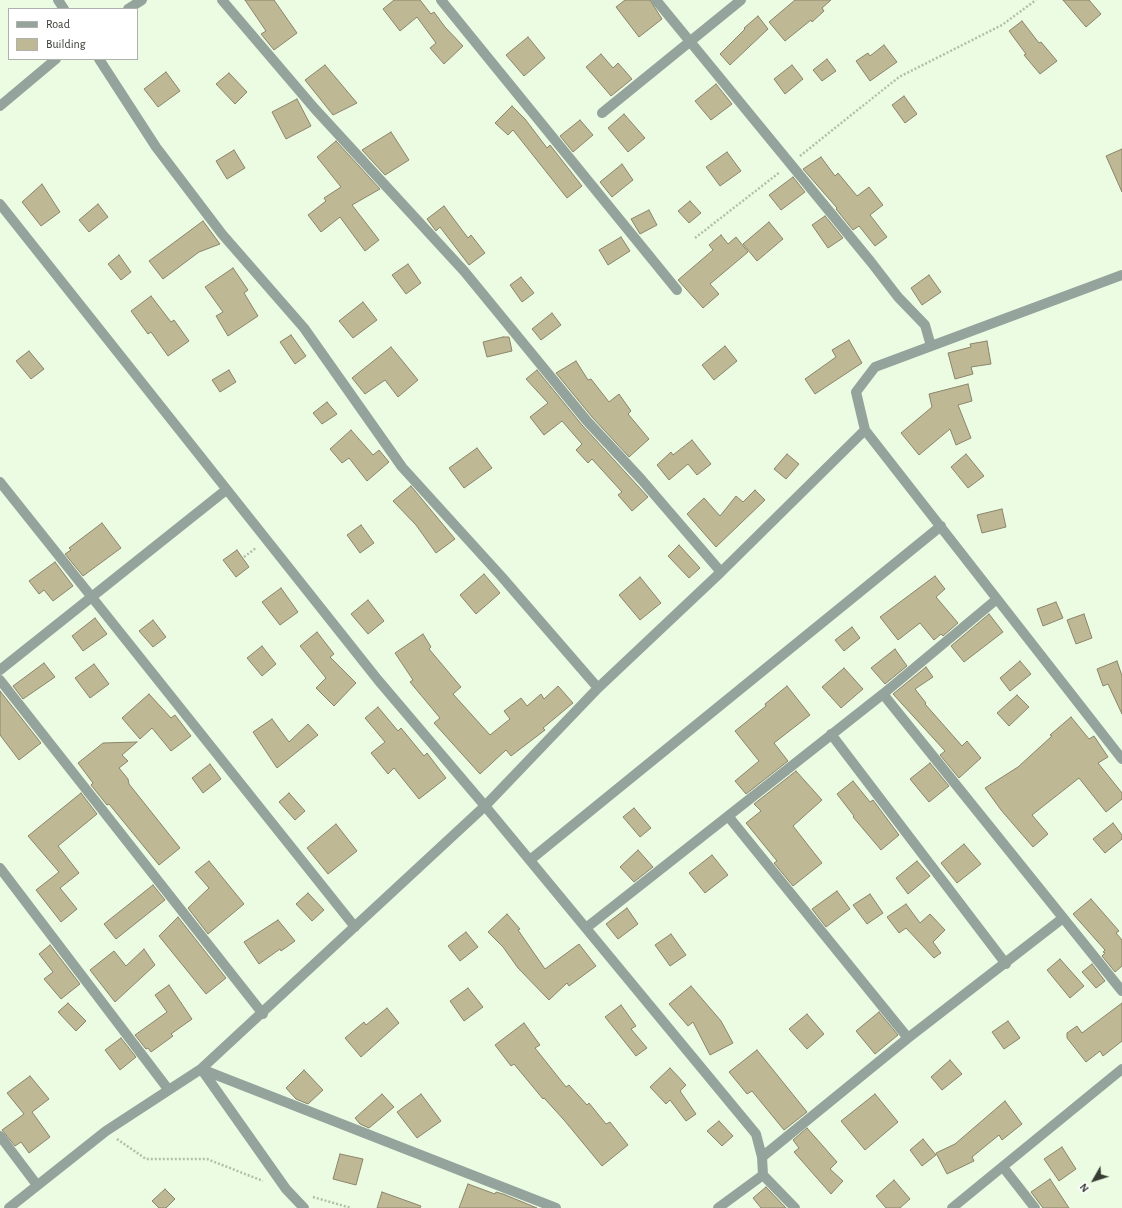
<!DOCTYPE html>
<style>
body{margin:0}
#map{position:relative;width:1122px;height:1208px;overflow:hidden;background:#ecfce2;font-family:"Alegreya Sans",sans-serif}
canvas{display:block}
.legend{position:absolute;left:8px;top:8px;width:130px;height:52px;box-sizing:border-box;background:#fff;border:1px solid #afb1ad;margin:0;padding:5px 7px;list-style:none;font-size:12px;color:#363c32}
.legend li{display:flex;align-items:center;gap:8px;height:20px}
.legend b{width:20px;border:1px solid #afb1ad}
.north{position:absolute;left:1074px;top:1160px;width:40px;height:40px;-webkit-text-stroke:3px #fff;paint-order:stroke;rotate:231deg;font-size:11px;font-weight:700;line-height:16px;text-align:center;color:#363c32}
.north::after{content:'';display:block;margin:auto;width:14px;height:18px;background:#363c32;clip-path:polygon(50% 0,100% 100%,50% 72%,0 100%)}
</style>
<div id="map">
<canvas width="1122" height="1208"></canvas>
<ul class="legend">
<li><b style="height:5px;background:#95a39d"></b>Road</li>
<li><b style="height:11px;background:#bfb895"></b>Building</li>
</ul>
<div class="north">N</div>
</div>
<script>
const c = document.querySelector('canvas').getContext('2d');
c.lineJoin = 'round';
function paint(path, color) { c.fillStyle = color; c.fill(path, 'evenodd'); }
const poly = rows => new Path2D(rows.map(r => 'M' + r).join(''));
function trace(path, color, width, dash) { c.strokeStyle = color; c.lineWidth = width; c.lineCap = dash ? 'butt' : 'round'; c.setLineDash(dash || []); c.stroke(path); }
const building = poly([
 [245,0,274,0,297,33,274,50,261,34,266,31,245,0],
 [394,0,420,0,431,14,434,12,445,27,463,46,444,64,430,48,436,43,417,17,400,31,383,9,394,0],
 [625,0,650,0,662,19,639,37,616,7,625,0],
 [795,0,831,0,822,8,824,11,812,22,811,20,785,41,769,22,795,0],
 [1063,0,1089,0,1101,14,1086,27,1063,0],
 [758,16,768,29,730,65,720,54,745,29,744,28,758,16],
 [1022,21,1039,43,1041,42,1057,61,1040,74,1024,55,1026,54,1009,31,1022,21],
 [528,37,545,58,524,76,506,55,528,37],
 [884,45,897,62,870,81,856,61,868,53,870,56,884,45],
 [601,54,613,68,618,63,632,79,611,96,586,67,601,54],
 [827,59,836,71,822,81,813,70,827,59],
 [325,65,357,103,333,115,305,80,325,65],
 [792,65,803,79,785,94,774,79,792,65],
 [166,72,180,91,158,107,144,89,166,72],
 [229,73,247,92,235,104,216,84,229,73],
 [716,84,732,104,711,120,695,101,716,84],
 [904,96,917,114,905,123,892,105,904,96],
 [297,99,311,126,286,139,272,112,297,99],
 [512,106,525,119,547,148,550,145,582,186,567,198,513,130,508,135,495,123,512,106],
 [624,114,645,138,628,152,608,128,624,114],
 [580,120,593,135,573,152,560,136,580,120],
 [391,132,409,160,385,175,362,150,391,132],
 [336,141,380,189,352,205,379,240,365,251,340,217,321,232,308,215,326,201,324,198,341,187,317,157,336,141],
 [1122,149,1122,192,1106,156,1122,149],
 [234,150,245,168,227,179,216,161,234,150],
 [727,152,741,171,720,186,706,167,727,152],
 [821,157,835,176,838,173,857,196,869,187,883,205,870,215,887,237,875,246,859,226,853,230,836,209,837,208,803,169,821,157],
 [622,164,633,180,612,197,600,182,622,164],
 [793,177,805,192,781,210,769,195,793,177],
 [42,184,60,212,41,226,22,202,42,184],
 [690,201,701,213,689,223,678,211,690,201],
 [98,204,108,217,89,232,79,220,98,204],
 [444,206,468,238,471,235,485,253,469,265,440,227,436,231,427,219,444,206],
 [649,210,657,225,640,234,631,219,649,210],
 [825,216,843,238,828,248,812,225,825,216],
 [203,221,220,244,199,252,163,279,149,261,203,221],
 [769,222,783,239,757,261,743,244,769,222],
 [721,235,728,244,736,237,748,252,710,284,719,294,703,308,678,280,713,250,709,245,721,235],
 [621,237,630,251,608,265,599,250,621,237],
 [119,255,131,272,121,280,108,264,119,255],
 [408,264,421,283,406,294,392,275,408,264],
 [233,268,248,290,244,293,258,316,228,336,216,316,223,312,205,287,233,268],
 [929,275,941,292,922,305,911,288,929,275],
 [521,277,534,293,522,302,510,285,521,277],
 [151,296,171,322,174,320,189,341,168,356,151,332,148,334,131,311,151,296],
 [363,302,377,320,353,338,339,321,363,302],
 [552,313,561,325,541,340,532,329,552,313],
 [291,335,306,356,295,364,280,342,291,335],
 [503,337,509,337,512,351,487,357,483,342,503,337],
 [849,340,862,363,815,394,805,379,836,357,832,350,849,340],
 [987,341,991,364,971,367,973,374,955,379,948,353,971,347,970,344,987,341],
 [725,346,737,361,714,380,702,365,725,346],
 [391,347,418,380,398,397,385,380,365,394,352,378,391,347],
 [29,351,44,369,31,379,16,361,29,351],
 [576,361,588,380,591,379,609,402,619,394,631,411,628,414,649,439,629,457,592,417,556,373,576,361],
 [229,370,236,382,220,392,212,380,229,370],
 [537,370,582,425,648,497,632,511,618,495,622,492,592,459,588,463,576,450,582,444,562,421,544,435,530,417,548,403,526,379,537,370],
 [968,384,972,401,958,405,971,438,956,445,950,429,919,455,901,433,932,407,929,394,968,384],
 [327,402,337,414,322,424,313,413,327,402],
 [351,430,373,455,379,450,389,462,367,481,349,458,342,463,330,449,351,430],
 [692,440,711,464,697,475,688,464,669,480,657,465,671,452,673,455,692,440],
 [477,448,492,468,464,488,449,468,477,448],
 [787,454,799,464,786,479,774,469,787,454],
 [966,454,984,476,968,488,951,467,966,454],
 [411,486,455,539,436,553,416,525,393,501,411,486],
 [755,490,765,500,716,547,687,514,704,498,720,516,736,496,743,502,755,490],
 [1002,509,1006,527,982,533,977,515,1002,509],
 [102,523,121,548,83,576,65,554,71,550,69,548,102,523],
 [361,525,374,543,360,553,347,535,361,525],
 [679,545,700,568,689,578,668,556,679,545],
 [237,550,249,567,236,577,223,560,237,550],
 [55,562,73,586,53,601,44,590,39,594,29,581,55,562],
 [484,574,500,593,476,614,460,595,484,574],
 [935,576,945,589,936,597,958,623,943,636,941,634,934,640,920,623,898,640,880,617,935,576],
 [640,577,661,603,640,620,619,595,640,577],
 [281,588,298,612,280,625,262,602,281,588],
 [368,600,384,621,368,634,351,614,368,600],
 [1056,602,1063,618,1043,626,1037,609,1056,602],
 [989,614,1003,632,964,662,951,646,989,614],
 [1084,614,1092,638,1076,644,1067,620,1084,614],
 [95,618,107,634,83,651,72,636,95,618],
 [153,620,166,637,153,647,139,631,153,620],
 [852,627,860,638,844,651,835,640,852,627],
 [317,632,334,654,330,657,356,683,334,706,316,688,326,678,300,646,317,632],
 [423,634,431,647,429,649,461,687,453,694,490,735,510,719,504,711,521,698,527,706,541,694,544,699,558,686,573,703,543,728,545,730,511,756,506,750,480,774,434,723,440,718,410,682,413,680,395,653,423,634],
 [262,646,276,664,262,676,247,658,262,646],
 [895,649,907,666,885,684,871,668,895,649],
 [1020,661,1031,674,1010,691,1000,678,1020,661],
 [1117,661,1122,676,1122,714,1108,684,1103,686,1097,669,1117,661],
 [44,663,55,677,23,699,13,686,44,663],
 [94,664,109,684,90,698,75,678,94,664],
 [926,667,933,677,915,689,926,703,925,704,962,746,967,741,981,758,959,778,940,755,945,751,893,694,926,667],
 [844,668,863,689,841,708,822,687,844,668],
 [787,686,810,715,774,743,788,761,746,794,735,781,759,761,735,731,766,706,765,704,787,686],
 [0,691,41,743,19,760,0,735,0,691],
 [149,694,171,718,175,715,191,736,171,751,152,728,140,739,122,718,149,694],
 [1017,695,1029,707,1009,726,997,713,1017,695],
 [378,707,398,731,401,728,424,756,427,753,446,778,419,799,394,768,388,774,371,753,385,742,365,718,378,707],
 [1071,717,1089,739,1094,736,1108,757,1098,763,1122,793,1122,799,1106,812,1079,778,1032,815,1048,834,1033,847,1001,810,985,788,1018,767,1052,736,1050,735,1071,717],
 [272,719,289,742,308,724,318,735,277,768,253,732,272,719],
 [137,742,122,755,128,761,119,768,128,779,129,784,180,848,159,865,109,804,107,805,91,785,93,783,78,763,103,743,137,742],
 [930,763,949,786,929,802,910,779,930,763],
 [210,764,221,779,203,793,192,778,210,764],
 [796,771,822,800,793,826,822,863,793,886,774,863,777,861,746,823,761,811,754,804,796,771],
 [853,781,870,802,873,800,899,835,881,850,853,817,854,816,837,794,853,781],
 [81,793,97,814,58,846,79,873,60,888,77,909,61,922,36,890,59,872,28,836,81,793],
 [289,793,305,811,295,820,279,802,289,793],
 [634,808,651,828,640,837,623,817,634,808],
 [1113,823,1122,835,1122,839,1105,853,1093,839,1113,823],
 [336,824,357,851,328,874,307,848,336,824],
 [964,844,981,864,957,883,941,863,964,844],
 [638,850,653,867,634,882,620,867,638,850],
 [712,855,728,875,705,893,689,873,712,855],
 [209,861,244,904,208,934,188,908,209,888,195,872,209,861],
 [917,861,930,876,908,894,896,878,917,861],
 [153,885,165,900,116,939,104,924,153,885],
 [837,891,850,909,826,927,812,909,837,891],
 [308,893,324,910,312,921,296,904,308,893],
 [870,894,883,913,867,924,853,905,870,894],
 [1091,899,1119,931,1116,933,1122,940,1122,966,1115,972,1102,956,1105,953,1103,952,1105,950,1073,914,1091,899],
 [906,904,920,923,930,914,945,930,933,942,941,953,934,958,906,928,899,933,887,917,906,904],
 [627,908,638,924,618,939,606,924,627,908],
 [507,914,520,929,518,930,545,969,579,944,596,966,569,986,567,983,549,1000,518,968,503,947,488,932,507,914],
 [178,917,226,978,206,994,159,936,178,917],
 [278,920,295,941,281,951,280,949,259,964,244,942,278,920],
 [466,932,478,947,460,961,448,946,466,932],
 [671,934,686,955,670,966,655,945,671,934],
 [50,945,80,984,61,999,44,979,53,972,39,954,50,945],
 [144,949,155,965,115,1002,90,970,114,951,126,966,144,949],
 [1060,959,1084,986,1070,998,1047,970,1060,959],
 [1092,964,1105,981,1096,988,1082,972,1092,964],
 [169,985,192,1019,171,1034,173,1036,151,1052,148,1048,146,1049,135,1035,167,1012,155,995,169,985],
 [691,986,721,1021,733,1043,710,1055,693,1022,688,1026,669,1004,691,986],
 [468,988,483,1007,464,1021,450,1001,468,988],
 [68,1003,86,1021,76,1031,58,1012,68,1003],
 [1122,1003,1122,1041,1103,1056,1100,1051,1086,1062,1067,1038,1067,1033,1077,1026,1082,1033,1122,1003],
 [621,1005,636,1026,631,1029,647,1048,636,1056,605,1017,621,1005],
 [387,1008,399,1023,361,1057,345,1038,364,1022,366,1025,387,1008],
 [879,1012,898,1035,875,1054,856,1031,879,1012],
 [807,1014,824,1034,807,1049,789,1029,807,1014],
 [1008,1021,1020,1038,1004,1049,992,1032,1008,1021],
 [524,1023,540,1045,535,1048,566,1087,569,1085,587,1105,589,1103,606,1124,610,1122,628,1145,602,1166,564,1120,544,1098,543,1099,514,1064,511,1066,495,1045,524,1023],
 [121,1038,136,1057,120,1070,105,1050,121,1038],
 [757,1050,807,1112,784,1130,752,1091,747,1094,729,1072,757,1050],
 [950,1060,962,1074,942,1090,931,1077,950,1060],
 [670,1068,686,1085,680,1091,696,1114,686,1121,670,1100,666,1104,650,1087,670,1068],
 [304,1070,323,1090,308,1104,296,1099,286,1088,304,1070],
 [30,1076,49,1099,32,1112,50,1137,29,1153,21,1142,15,1146,2,1130,24,1114,7,1093,30,1076],
 [382,1094,394,1107,369,1128,360,1124,355,1118,382,1094],
 [421,1094,441,1121,417,1138,397,1112,421,1094],
 [875,1094,898,1122,865,1150,841,1121,875,1094],
 [1005,1101,1022,1124,1002,1140,999,1135,972,1157,974,1161,947,1174,936,1153,955,1144,1005,1101],
 [719,1121,733,1136,722,1146,707,1131,719,1121],
 [807,1128,837,1162,830,1169,843,1181,831,1194,794,1152,799,1148,793,1140,807,1128],
 [923,1139,936,1155,922,1166,910,1150,923,1139],
 [1062,1147,1076,1169,1059,1181,1044,1159,1062,1147],
 [340,1154,363,1159,356,1185,333,1179,340,1154],
 [1050,1179,1069,1208,1043,1208,1031,1192,1050,1179],
 [894,1180,910,1199,900,1208,886,1208,876,1196,894,1180],
 [468,1184,495,1194,496,1192,503,1194,537,1208,459,1208,468,1184],
 [766,1187,786,1208,761,1208,753,1198,766,1187],
 [165,1189,175,1199,166,1208,159,1208,152,1201,165,1189],
 [382,1192,421,1206,420,1208,377,1208,382,1192]
]);
const path = poly([
 [800,156,899,77,1002,25,1036,0],
 [695,238,780,172],
 [244,557,256,548],
 [117,1139,146,1159,207,1159,263,1181],
 [313,1197,351,1208]
]);
const street = poly([
 [58,0,64,9],
 [222,0,315,109,464,271,587,421,641,479,721,572],
 [441,0,677,290],
 [656,0,871,262,898,297,925,325,931,346],
 [128,9,142,0],
 [99,59,156,147,222,234,304,328,402,467,501,576,598,688],
 [0,106,56,59],
 [602,113,741,0],
 [0,204,378,680,485,806,756,1134,762,1157,763,1175],
 [865,430,1122,759],
 [0,482,355,927],
 [0,670,226,490],
 [0,680,263,1014],
 [883,694,997,599],
 [831,734,1006,964],
 [728,816,908,1038],
 [530,860,941,526],
 [0,868,168,1089],
 [586,928,883,694,1122,991],
 [201,1069,556,1208],
 [202,1070,286,1189,304,1208],
 [0,1136,37,1185],
 [762,1157,908,1038,1063,918],
 [1003,1167,1035,1208],
 [9,1208,106,1131,201,1069,485,806,598,688,721,572,865,430,856,392,875,367,1122,275],
 [718,1208,763,1175,795,1208],
 [952,1208,1122,1069]
]);
paint(building, '#bfb895');
trace(building, '#8a856b', 1);
trace(path, '#b2bea9', 2.5, [2, 2]);
trace(street, '#95a39d', 10);
</script>
